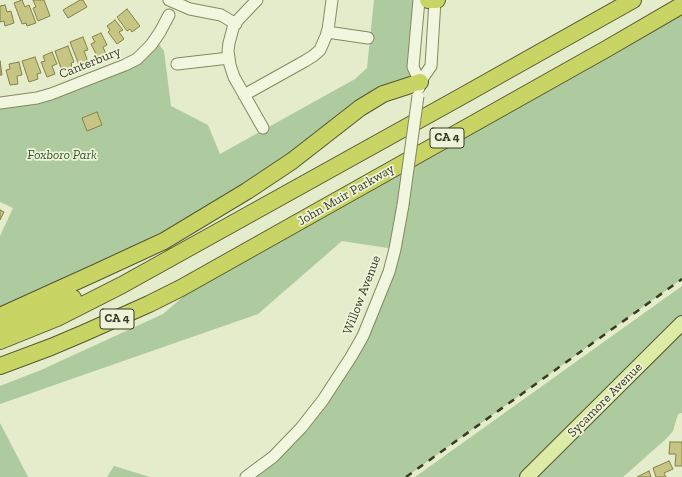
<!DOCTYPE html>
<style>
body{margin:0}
canvas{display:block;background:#e4eccb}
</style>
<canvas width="682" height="477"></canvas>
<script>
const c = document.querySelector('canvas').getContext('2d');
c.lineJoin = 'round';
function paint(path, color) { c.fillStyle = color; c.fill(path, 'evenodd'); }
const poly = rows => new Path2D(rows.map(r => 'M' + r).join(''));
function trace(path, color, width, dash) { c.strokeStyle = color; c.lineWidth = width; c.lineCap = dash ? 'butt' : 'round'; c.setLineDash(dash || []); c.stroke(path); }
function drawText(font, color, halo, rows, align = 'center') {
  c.font = font + ' "Zilla Slab",serif'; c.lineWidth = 3.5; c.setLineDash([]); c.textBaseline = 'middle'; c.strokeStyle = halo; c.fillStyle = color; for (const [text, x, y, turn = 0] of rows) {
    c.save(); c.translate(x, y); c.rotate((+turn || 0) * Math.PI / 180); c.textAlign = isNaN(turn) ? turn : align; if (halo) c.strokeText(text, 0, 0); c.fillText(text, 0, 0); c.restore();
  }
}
const green = poly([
 [374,0,419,0,413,67,420,82,383,94,247,191,0,316,0,236,13,208,0,202,0,103,37,98,125,65,155,39,164,51,171,106,208,125,220,154,355,79,367,68],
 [682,4,682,279,406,477,246,477,273,457,351,357,394,249,342,241,258,314,0,404,0,386,41,370,163,314,213,271,414,161],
 [682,286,682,413,678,414,673,431,666,439,623,477,415,477],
 [0,423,27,475,28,477,0,477],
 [114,466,150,477,107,477]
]);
const building = poly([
 [22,0,25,7,29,5,36,23,27,26,26,23,22,24,14,3,22,0],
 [33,0,44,0,50,16,38,21,33,8,36,7,33,0],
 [80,0,83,0,87,7,68,18,63,10,80,0],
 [5,5,7,12,11,11,14,23,5,26,4,21,0,22,0,6,5,5],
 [127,9,140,26,132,32,130,29,127,31,117,17,127,9],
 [115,20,123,30,119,32,124,39,117,44,108,32,110,30,107,26,115,20],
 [101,33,107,45,103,47,106,54,98,58,91,44,95,42,92,37,101,33],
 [83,37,88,50,84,51,88,62,79,65,70,42,83,37],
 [68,46,74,62,71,63,72,68,62,71,55,51,68,46],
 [52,52,57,64,52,66,55,74,47,77,41,62,45,61,43,56,52,52],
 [35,57,41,73,37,74,38,79,29,82,22,61,35,57],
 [0,61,2,75,0,75,0,61],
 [19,62,22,75,17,76,18,84,10,85,6,70,10,69,9,64,19,62],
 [97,112,102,125,87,131,82,118,97,112],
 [0,210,4,212,0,220,0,210],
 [670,442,682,442,682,466,675,466,676,454,669,454,670,442],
 [669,461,673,469,664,473,666,477,656,477,653,468,669,461],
 [649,471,651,477,637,477,649,471]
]);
const minor = poly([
 [169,0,190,9,221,15,236,24],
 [257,0,236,22,233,28,229,43,228,51,230,65,234,77,263,128],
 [419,0,413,67,420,82],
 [327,32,368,38],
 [177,64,229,58],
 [419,88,420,82,431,66,435,0],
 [244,95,305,61,313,56,320,50,326,36,328,30,332,0],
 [0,103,37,98,51,94,125,65,137,59,151,45,160,32,169,15],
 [246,477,273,457,301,428,323,400,351,357,363,336,389,272,395,249,403,205]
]);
const major = poly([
 [527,477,682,323]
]);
const highway = poly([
 [428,0,437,0],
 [0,316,97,272,164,241,247,191,292,161,360,108,383,94,420,82],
 [1,326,38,313,73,298],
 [0,341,57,318,122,285,464,95,633,0],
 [0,366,51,347,84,333,149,304,181,288,608,48,682,5]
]);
const rail = poly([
 [406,477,682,279]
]);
const minorBridge = poly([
 [403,205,418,96]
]);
const shields = [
 [447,138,34],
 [117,319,34]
];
const shieldNames = [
 ["CA 4",447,138],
 ["CA 4",117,319]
];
const streetNames = [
 ["Canterbury",90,63,-22],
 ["John Muir Parkway",346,195,-30],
 ["Willow Avenue",362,295,-69],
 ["Sycamore Avenue",605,400,-45]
];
const parkNames = [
 ["Foxboro Park",62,155]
];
paint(green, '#aeca9f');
paint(building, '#c7c583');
trace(building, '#868247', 1);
trace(minor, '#858860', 13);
trace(major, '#565733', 16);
trace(highway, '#565733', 18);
trace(minor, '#f1f7de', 11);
trace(major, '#dceca6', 14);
trace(highway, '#c8d463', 16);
trace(rail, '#393a22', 2.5, [7, 7]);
trace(minorBridge, '#858860', 13, []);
trace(minorBridge, '#f1f7de', 11);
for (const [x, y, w] of shields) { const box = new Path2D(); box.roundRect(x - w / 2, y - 10, w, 20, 3); c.fillStyle = '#edf4da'; c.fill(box); trace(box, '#393a22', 1); }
drawText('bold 12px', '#393a22', null, shieldNames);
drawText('13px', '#393a22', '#edf4da', streetNames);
drawText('italic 13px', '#33552a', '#edf4da', parkNames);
</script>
